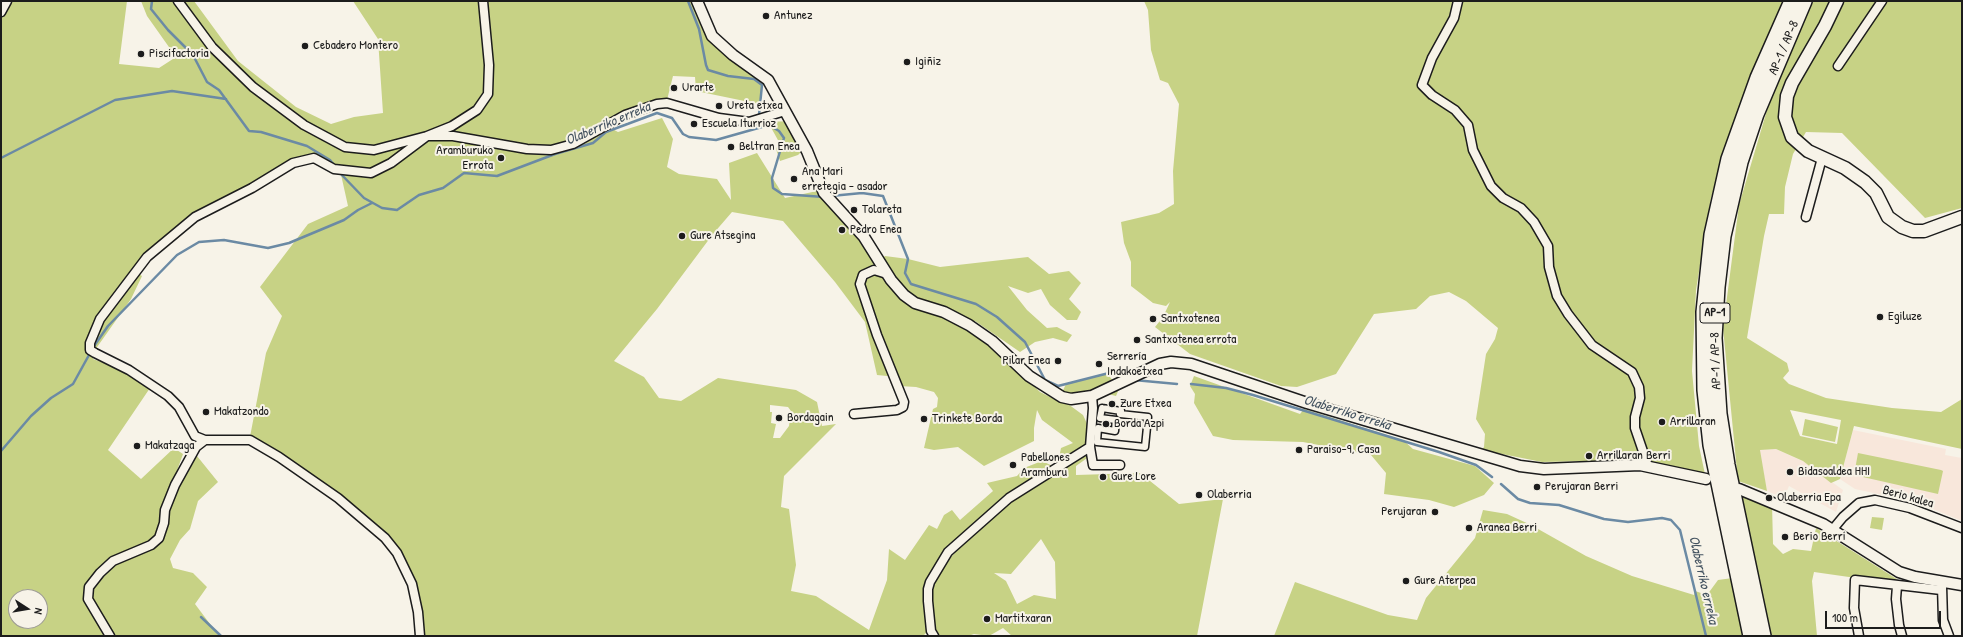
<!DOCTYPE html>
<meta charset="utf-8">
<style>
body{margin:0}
#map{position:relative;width:1963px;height:637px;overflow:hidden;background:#f7f3e8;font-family:"Patrick Hand",sans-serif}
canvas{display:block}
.frame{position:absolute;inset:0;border:2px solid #1c1c1c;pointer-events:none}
.north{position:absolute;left:8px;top:589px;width:40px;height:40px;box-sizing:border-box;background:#f7f3e8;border:1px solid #9f9d96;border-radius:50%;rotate:102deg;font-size:11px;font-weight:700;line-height:16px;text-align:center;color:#1c1c1c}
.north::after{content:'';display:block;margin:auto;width:14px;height:18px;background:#1c1c1c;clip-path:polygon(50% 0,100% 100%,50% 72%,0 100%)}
.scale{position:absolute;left:1825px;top:611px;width:116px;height:18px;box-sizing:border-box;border:2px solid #1c1c1c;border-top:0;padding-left:5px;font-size:12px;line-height:14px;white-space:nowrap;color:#1c1c1c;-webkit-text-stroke:3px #f7f3e8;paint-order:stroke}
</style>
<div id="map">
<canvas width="1963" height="637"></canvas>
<div class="frame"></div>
<div class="north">N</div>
<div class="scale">100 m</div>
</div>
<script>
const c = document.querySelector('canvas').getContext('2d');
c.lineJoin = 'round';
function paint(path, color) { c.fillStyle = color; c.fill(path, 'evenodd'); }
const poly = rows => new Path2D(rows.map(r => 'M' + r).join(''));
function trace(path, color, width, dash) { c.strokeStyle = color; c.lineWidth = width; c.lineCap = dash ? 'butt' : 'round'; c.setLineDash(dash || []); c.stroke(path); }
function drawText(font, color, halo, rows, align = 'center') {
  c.font = font + ' "Patrick Hand",sans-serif'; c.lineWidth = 4; c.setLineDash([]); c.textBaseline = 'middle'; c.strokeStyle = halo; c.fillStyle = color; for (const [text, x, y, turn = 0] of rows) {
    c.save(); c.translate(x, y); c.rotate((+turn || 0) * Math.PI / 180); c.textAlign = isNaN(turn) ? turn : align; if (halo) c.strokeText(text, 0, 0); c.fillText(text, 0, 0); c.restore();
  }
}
const built = poly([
 [1853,430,1946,449,1945,455,1962,458,1962,521,1916,502,1855,489,1840,479],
 [1776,449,1803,461,1843,490,1836,512,1789,486,1784,498,1767,491,1759,450]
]);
const green = poly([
 [1,1,127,1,119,64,159,68,176,57,147,16,141,1,194,1,238,61,296,107,331,124,354,117,383,113,378,39,353,1,697,1,720,45,768,80,762,87,759,104,696,91,695,77,673,76,667,100,654,100,605,125,618,132,662,118,673,139,667,167,679,174,717,179,731,200,729,163,757,153,785,198,817,191,866,245,877,263,885,256,908,259,940,267,1028,257,1049,274,1069,271,1081,283,1069,299,1081,312,1077,320,1067,320,1050,305,1041,289,1028,293,1008,286,1027,310,1047,328,1057,327,1072,335,1067,342,1053,338,1035,342,1020,352,975,321,973,331,1019,371,1040,392,1058,401,1066,384,1107,373,1119,389,1116,396,1108,394,1095,400,1081,404,1068,404,1083,415,1089,428,1090,456,1076,466,1076,475,1140,473,1179,504,1223,499,1197,636,1012,636,1003,628,989,636,974,634,968,636,938,636,930,629,923,636,422,636,415,597,397,553,338,498,249,442,266,353,282,316,260,287,308,224,348,206,340,170,314,157,193,215,145,253,132,269,142,276,131,299,95,350,93,359,128,372,150,388,108,450,141,479,174,448,183,454,166,501,159,533,145,544,121,554,139,553,161,536,172,498,187,464,197,456,218,482,198,501,190,529,180,540,170,559,173,568,193,573,207,587,195,604,219,636,1,636],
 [732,212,783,221,835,282,865,322,877,375,887,376,895,371,899,386,916,387,934,392,938,398,937,407,933,409,924,448,934,450,958,447,984,466,1034,441,1034,428,1037,410,1042,420,1073,443,1061,448,1057,468,1042,461,1024,468,1017,476,987,483,993,491,960,520,952,510,944,515,937,529,929,525,905,560,889,549,887,580,869,630,816,596,791,591,796,565,789,509,781,507,784,476,836,424,822,426,817,402,796,390,718,378,681,401,659,398,644,377,614,361,657,309,713,234],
 [770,405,788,407,791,411,789,426,780,438,773,438,776,424,771,423,772,412,770,412],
 [1041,539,1055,562,1056,599,1034,595,1017,604,1006,581,994,573,1011,574],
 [955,553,943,564,932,584,941,561],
 [16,597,40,597,40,621,16,621],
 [1144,1,1784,1,1740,103,1711,198,1696,290,1692,371,1699,446,1706,479,1638,460,1542,462,1482,450,1484,447,1485,434,1476,419,1486,354,1495,339,1498,328,1466,301,1449,292,1430,296,1416,309,1374,314,1336,374,1297,387,1281,386,1190,354,1155,327,1163,317,1170,302,1166,306,1153,303,1131,286,1131,262,1124,243,1121,222,1159,213,1174,204,1173,171,1179,104,1168,83,1160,80,1151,50,1148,10],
 [1811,1,1962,1,1962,208,1925,218,1842,133,1806,132,1793,154,1785,187,1784,214,1769,214,1764,236,1747,338,1787,363,1789,371,1783,378,1789,384,1826,398,1892,408,1941,412,1962,399,1962,449,1854,426,1840,479,1831,483,1803,461,1776,449,1760,450,1767,491,1738,481,1723,328,1739,205,1770,100],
 [1790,410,1841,420,1837,444,1800,436],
 [792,121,810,143,798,155,780,161,776,149,779,142,768,122],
 [1194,376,1300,414,1304,409,1403,440,1413,449,1475,466,1494,483,1484,495,1454,507,1429,500,1384,494,1386,473,1371,455,1303,442,1233,440,1213,436,1194,403,1195,394,1190,386],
 [1805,419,1838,427,1835,442,1802,435],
 [1858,453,1941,470,1943,471,1938,494,1854,475],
 [1736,492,1772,503,1773,544,1783,554,1793,549,1811,551,1816,528,1900,581,1912,586,1814,572,1812,581,1817,636,1274,636,1295,582,1388,615,1417,620,1426,598,1475,538,1483,510,1507,514,1531,525,1586,556,1632,576,1694,595,1695,591,1707,595,1718,580,1740,577],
 [1872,517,1884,518,1882,530,1870,528]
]);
const stream = poly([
 [152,1,151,9,168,30,193,55,207,82,219,90,249,131,261,132,307,146,330,160,334,165],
 [688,1,699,29,706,65,708,70,728,76,754,79,762,85,759,115,760,126],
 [1,158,115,100,172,91,226,99],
 [339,172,364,198,382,208,397,210,419,195,443,188,464,173,497,176,555,154,593,143,606,132,657,113,672,118,683,134,689,137,716,140,769,125,779,131,784,138,772,178,773,188,782,194,824,197],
 [831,196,862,193,883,196,908,259,905,273,911,284,976,304,997,317,1025,342,1045,380,1058,386,1109,373,1125,377],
 [94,346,108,326,177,255,199,242,224,240,268,248,289,243,344,220,358,210,372,203],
 [1134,380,1177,384],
 [1191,384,1226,388,1253,395,1439,452,1476,465,1492,477],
 [1,451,31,416,51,398,73,384,89,355],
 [1501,484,1518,499,1530,503,1559,505,1604,519,1628,522,1662,518,1671,520,1680,530,1706,636],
 [201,617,221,636]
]);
const pedestrian = poly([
 [1102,408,1121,411,1120,414,1148,417,1145,447,1097,442,1098,428,1115,431,1116,420,1100,418,1102,408]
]);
const minor = poly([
 [178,1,212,47,253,87,304,125,345,147,374,150,427,136,453,136,527,149,551,150,573,144,625,115,657,104,667,103,719,118,749,122,785,111],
 [1458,1,1454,18,1432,58,1422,85,1432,95,1455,110,1468,125,1473,150,1491,186,1503,198,1521,208,1534,222,1548,246,1549,267,1557,296,1568,314,1592,345,1632,372,1639,387,1640,398,1635,417,1635,428,1648,466],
 [1,12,7,1],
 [1838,66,1882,1],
 [1806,217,1822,158],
 [1092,396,1093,408,1090,447,1093,465,1120,465],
 [854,414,897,410,903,407,904,402,877,335,860,284,863,275,874,270,887,274],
 [1833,529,1843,517,1859,503,1875,500,1910,508,1962,528],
 [1897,586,1896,599,1899,625,1902,636],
 [1942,586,1943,620,1949,636],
 [110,636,88,599,89,587,100,573,113,561,151,545,159,538,164,523,165,510,175,485,196,447,205,440],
 [420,636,418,612,412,584,397,553,385,538,338,498,279,457,250,440,205,440,195,436,179,407,168,396,129,370,95,353,90,350,90,343,100,319,147,257,195,217,252,188,293,163,314,158,334,169,371,173,391,163,427,136,452,126,477,110,488,94,489,65,483,1],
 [934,636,931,631,928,601,928,589,930,582,948,552,1009,498,1090,447],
 [1859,636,1854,608,1855,580,1941,590]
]);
const tertiary = poly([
 [697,1,712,36,733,55,768,80,807,151,824,193,864,237,891,280,904,295,915,303,944,312,969,325,992,341,1029,376,1062,397,1071,399,1092,396,1160,364,1171,362,1191,364,1307,403,1520,466,1544,469,1640,465,1706,479],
 [1739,489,1823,524,1899,572,1915,577,1962,585]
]);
const secondary = poly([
 [1837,1,1825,26,1792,83,1787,96,1785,117,1792,137,1808,151,1845,168,1865,182,1876,193,1888,217,1902,227,1913,231,1924,231,1962,217]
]);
const motorway = poly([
 [1751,636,1711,445,1705,390,1704,312,1712,235,1729,159,1758,78,1792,1],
 [1763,636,1727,465,1719,414,1714,338,1717,287,1723,236,1740,162,1756,114,1804,1]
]);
const markers = [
 [766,16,4,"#1c1c1c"],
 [305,46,4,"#1c1c1c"],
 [141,54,4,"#1c1c1c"],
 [907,62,4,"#1c1c1c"],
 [674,88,4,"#1c1c1c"],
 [719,106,4,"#1c1c1c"],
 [694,124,4,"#1c1c1c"],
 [731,147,4,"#1c1c1c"],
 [501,158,4,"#1c1c1c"],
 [794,179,4,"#1c1c1c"],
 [854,210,4,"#1c1c1c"],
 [842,230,4,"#1c1c1c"],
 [682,236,4,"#1c1c1c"],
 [1880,317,4,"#1c1c1c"],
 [1153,319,4,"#1c1c1c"],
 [1137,340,4,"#1c1c1c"],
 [1058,361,4,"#1c1c1c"],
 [1099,364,4,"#1c1c1c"],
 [1112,404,4,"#1c1c1c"],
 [206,412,4,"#1c1c1c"],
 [779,418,4,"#1c1c1c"],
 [924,419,4,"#1c1c1c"],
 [1662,422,4,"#1c1c1c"],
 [1106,424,4,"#1c1c1c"],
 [137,446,4,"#1c1c1c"],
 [1299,450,4,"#1c1c1c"],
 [1589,456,4,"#1c1c1c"],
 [1013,465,4,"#1c1c1c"],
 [1790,472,4,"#1c1c1c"],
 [1103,477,4,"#1c1c1c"],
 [1537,487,4,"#1c1c1c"],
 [1199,495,4,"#1c1c1c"],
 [1769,498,4,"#1c1c1c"],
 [1435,512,4,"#1c1c1c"],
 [1469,528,4,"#1c1c1c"],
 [1785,537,4,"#1c1c1c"],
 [1406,581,4,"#1c1c1c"],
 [987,619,4,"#1c1c1c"]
];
const shields = [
 [1715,313,30]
];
const shieldNames = [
 ["AP-1",1715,313]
];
const poiNames = [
 ["Antunez",774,16],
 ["Cebadero Montero",313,46],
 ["Piscifactoria",149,54],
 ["Igiñiz",915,62],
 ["Urarte",682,88],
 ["Ureta etxea",727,106],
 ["Escuela Iturrioz",702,124],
 ["Beltran Enea",739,147],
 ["Aramburuko",493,151,"right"],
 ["Errota",493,166,"right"],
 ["Ana Mari",802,172],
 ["erretegia - asador",802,187],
 ["Tolareta",862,210],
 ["Pedro Enea",850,230],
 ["Gure Atsegina",690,236],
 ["Egiluze",1888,317],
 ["Santxotenea",1161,319],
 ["Santxotenea errota",1145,340],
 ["Serrería",1107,357],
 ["Indakoetxea",1107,372],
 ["Pilar Enea",1050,361,"right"],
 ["Zure Etxea",1120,404],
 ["Makatzondo",214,412],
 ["Bordagain",787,418],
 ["Trinkete Borda",932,419],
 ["Arrillaran",1670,422],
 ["Borda Azpi",1114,424],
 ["Makatzaga",145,446],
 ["Paraiso-9, Casa",1307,450],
 ["Arrillaran Berri",1597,456],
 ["Pabellones",1021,458],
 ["Aramburu",1021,473],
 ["Bidasoaldea HHI",1798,472],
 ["Gure Lore",1111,477],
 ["Perujaran Berri",1545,487],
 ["Olaberria",1207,495],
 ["Olaberria Epa",1777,498],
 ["Perujaran",1427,512,"right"],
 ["Aranea Berri",1477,528],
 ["Berio Berri",1793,537],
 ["Gure Aterpea",1414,581],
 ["Martitxaran",995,619]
];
const streetNames = [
 ["AP-1 / AP-8",1784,48,-67],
 ["AP-1 / AP-8",1716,361,-92],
 ["Berio kalea",1908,497,16]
];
const waterNames = [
 ["Olaberriko erreka",608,124,-23],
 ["Olaberriko erreka",1347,413,17],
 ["Olaberriko erreka",1703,580,77]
];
paint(built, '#f8e7db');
paint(green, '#c7d285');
trace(stream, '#6b8aa4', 2.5);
trace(pedestrian, '#1c1c1c', 9);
trace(minor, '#1c1c1c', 11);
trace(tertiary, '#1c1c1c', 13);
trace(secondary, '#1c1c1c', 15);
trace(motorway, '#1c1c1c', 18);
trace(pedestrian, '#f7f3e8', 6);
trace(minor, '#f7f3e8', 8);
trace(tertiary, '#f7f3e8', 10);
trace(secondary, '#f7f3e8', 12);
trace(motorway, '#f7f3e8', 15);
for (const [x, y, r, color] of markers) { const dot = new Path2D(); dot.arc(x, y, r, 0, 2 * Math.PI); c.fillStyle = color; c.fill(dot); trace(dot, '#f7f3e8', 1.5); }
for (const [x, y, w] of shields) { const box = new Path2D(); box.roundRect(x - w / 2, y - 10, w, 20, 3); c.fillStyle = '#f7f3e8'; c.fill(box); trace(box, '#1c1c1c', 1); }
drawText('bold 12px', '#1c1c1c', null, shieldNames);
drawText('13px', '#1c1c1c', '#f7f3e8', poiNames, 'left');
drawText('13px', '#1c1c1c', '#f7f3e8', streetNames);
drawText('italic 14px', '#445360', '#f7f3e8', waterNames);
</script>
